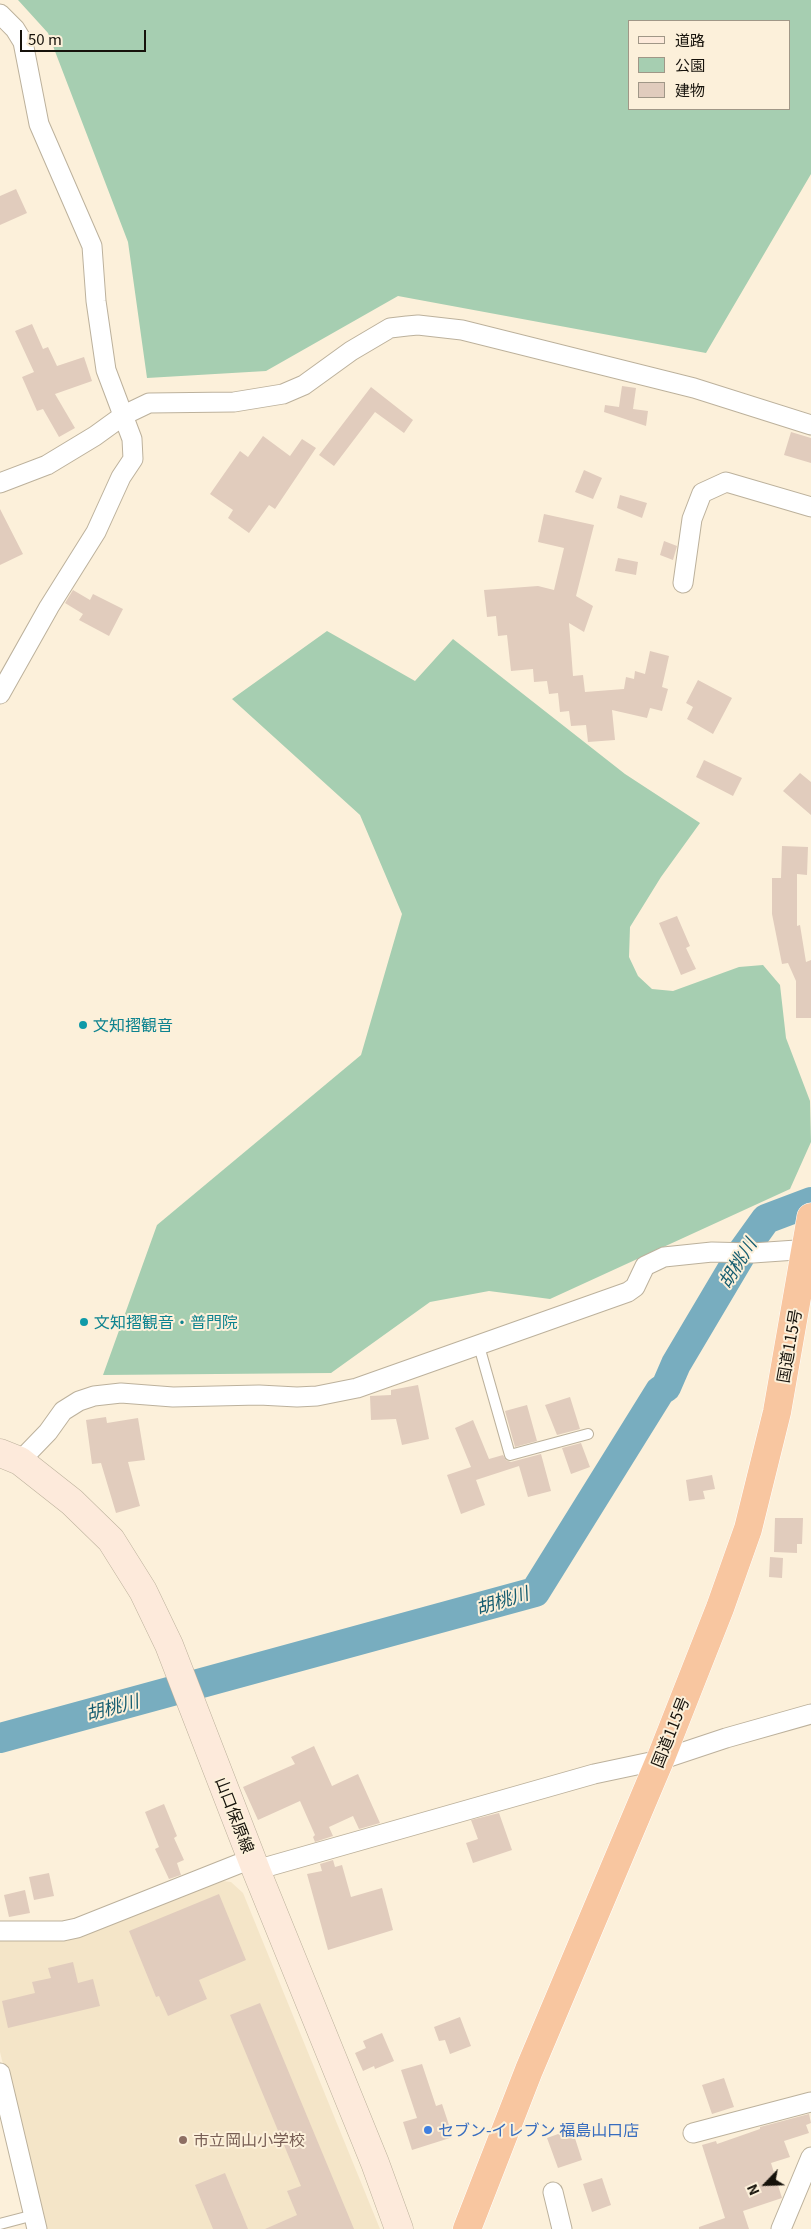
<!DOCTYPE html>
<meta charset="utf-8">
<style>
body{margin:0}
#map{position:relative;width:811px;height:2229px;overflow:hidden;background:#fcf0da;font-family:Georgia,"Noto Sans JP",serif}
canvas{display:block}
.legend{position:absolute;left:628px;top:20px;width:162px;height:90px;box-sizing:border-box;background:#fcf0da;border:1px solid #a09787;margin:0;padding:6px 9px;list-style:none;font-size:15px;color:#16120b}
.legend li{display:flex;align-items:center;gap:10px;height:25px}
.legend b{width:25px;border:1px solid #a09787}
.north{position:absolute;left:741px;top:2159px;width:50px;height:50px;-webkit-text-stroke:4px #fcf0da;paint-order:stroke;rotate:246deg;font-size:14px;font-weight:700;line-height:20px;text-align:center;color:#16120b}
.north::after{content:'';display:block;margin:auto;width:18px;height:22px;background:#16120b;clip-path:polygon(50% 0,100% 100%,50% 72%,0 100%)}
.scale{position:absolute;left:20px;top:30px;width:126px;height:22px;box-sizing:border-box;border:2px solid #16120b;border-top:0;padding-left:6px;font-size:15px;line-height:18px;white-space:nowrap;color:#16120b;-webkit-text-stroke:4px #fcf0da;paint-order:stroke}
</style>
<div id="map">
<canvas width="811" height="2229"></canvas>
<ul class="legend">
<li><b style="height:6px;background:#fdeadb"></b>道路</li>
<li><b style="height:14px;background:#a6ceb1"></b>公園</li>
<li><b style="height:14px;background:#e1ccbd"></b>建物</li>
</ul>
<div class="north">N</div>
<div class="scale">50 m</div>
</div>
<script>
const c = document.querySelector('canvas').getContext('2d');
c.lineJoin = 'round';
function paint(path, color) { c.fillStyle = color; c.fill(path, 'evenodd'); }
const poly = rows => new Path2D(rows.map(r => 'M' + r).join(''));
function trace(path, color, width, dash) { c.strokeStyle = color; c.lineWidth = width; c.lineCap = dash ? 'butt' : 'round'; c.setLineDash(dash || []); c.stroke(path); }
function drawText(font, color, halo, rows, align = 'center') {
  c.font = font + ' Georgia,"Noto Sans JP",serif'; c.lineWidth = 4; c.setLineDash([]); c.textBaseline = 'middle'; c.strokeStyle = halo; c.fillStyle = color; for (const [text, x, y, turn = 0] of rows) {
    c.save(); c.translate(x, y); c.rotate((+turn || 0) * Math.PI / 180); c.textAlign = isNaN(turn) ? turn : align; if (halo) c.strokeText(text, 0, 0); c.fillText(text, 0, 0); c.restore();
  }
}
const built = poly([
 [223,1881,231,1882,243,1893,380,2229,43,2229,0,2052,0,1940,66,1941]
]);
const green = poly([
 [18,0,811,0,811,174,706,353,398,296,266,371,147,378,128,242,48,33],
 [790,21,790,109,630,109,630,21],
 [327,631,415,681,453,639,625,774,700,823,661,877,630,927,629,957,638,976,652,989,673,991,739,967,763,965,780,985,786,1038,810,1101,811,1142,790,1189,550,1299,489,1291,430,1302,331,1373,103,1375,157,1225,361,1055,402,914,360,815,232,699]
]);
const river = poly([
 [0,1738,535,1592,660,1391,666,1387,676,1364,743,1251,766,1219,811,1202]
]);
const building = poly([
 [16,189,27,213,0,225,0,196],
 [32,324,43,349,48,347,57,366,84,357,92,381,55,394,75,428,59,437,43,409,37,411,22,377,34,372,15,331],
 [622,386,636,388,633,409,648,411,646,426,604,412,605,405,619,407],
 [371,387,413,420,404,433,375,412,334,466,319,455],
 [791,432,811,438,811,463,784,455],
 [263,436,290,456,302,439,316,448,275,509,269,505,249,533,228,518,233,510,210,494,240,451,248,457],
 [584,470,602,478,593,499,575,492],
 [620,495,647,503,642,518,617,508],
 [0,509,23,554,0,565],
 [544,514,594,525,576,596,593,606,584,632,569,623,573,676,583,675,585,692,624,689,626,677,634,679,635,671,645,674,650,651,669,656,662,687,668,689,662,711,650,708,647,718,612,710,615,740,588,742,586,725,571,726,569,711,560,712,558,693,549,694,547,681,534,682,533,669,511,671,507,635,498,636,496,616,487,617,484,590,538,586,554,590,564,548,538,542],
 [664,541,677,546,673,560,660,555],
 [618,558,638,562,636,575,615,571],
 [73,590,90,600,93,594,123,609,109,636,79,620,83,614,65,603],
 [698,680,732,698,713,734,687,719,693,707,686,703],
 [704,760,742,778,733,796,696,777],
 [800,773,811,782,811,815,783,791],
 [782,846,808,847,807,875,797,874,797,926,800,925,806,962,811,960,811,1018,796,1018,796,981,788,963,782,964,772,914,772,878,781,878],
 [677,916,690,946,686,948,696,969,681,975,659,923],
 [418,1385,429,1439,402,1445,396,1419,371,1420,370,1396,391,1395,391,1390],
 [570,1397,580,1429,557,1435,545,1405],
 [527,1405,537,1441,515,1447,505,1411],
 [106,1417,107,1423,138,1418,145,1460,128,1462,140,1506,116,1513,101,1463,92,1464,86,1420],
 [473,1420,489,1459,503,1455,506,1460,511,1462,541,1454,551,1491,528,1497,519,1466,476,1480,485,1505,461,1514,447,1475,471,1467,455,1428],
 [581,1443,590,1467,571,1474,562,1448],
 [712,1475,715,1489,703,1491,705,1499,689,1501,686,1480],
 [775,1518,803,1518,802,1544,797,1544,797,1553,774,1552],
 [770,1557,783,1558,782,1578,769,1577],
 [314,1746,332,1786,358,1774,380,1823,359,1829,353,1816,329,1827,333,1836,315,1842,313,1837,315,1835,300,1801,258,1820,243,1787,295,1764,291,1757],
 [164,1804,177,1836,174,1838,184,1860,177,1863,181,1875,169,1879,155,1849,159,1847,145,1812],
 [499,1813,512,1850,473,1863,466,1843,478,1839,471,1820],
 [333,1860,335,1867,342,1865,351,1897,382,1888,393,1930,328,1950,307,1874,322,1871,320,1864],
 [49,1873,54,1896,34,1900,29,1877],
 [25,1890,30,1913,9,1917,4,1895],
 [219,1894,246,1960,199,1980,207,1999,168,2016,159,1996,156,1997,129,1931],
 [73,1962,78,1983,93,1979,100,2006,8,2028,2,2001,35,1993,32,1982,51,1978,48,1968],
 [260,2003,354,2229,265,2229,297,2215,287,2191,301,2186,230,2015],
 [460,2017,471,2046,450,2054,445,2040,439,2041,434,2027],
 [382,2033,394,2061,375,2069,374,2066,363,2071,355,2053,366,2048,363,2041],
 [422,2064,436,2106,442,2104,453,2137,412,2150,403,2122,417,2118,401,2070],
 [724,2078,734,2107,712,2114,702,2085],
 [809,2114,811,2123,806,2125,809,2133,784,2141,790,2157,771,2163,782,2198,743,2211,749,2229,699,2229,699,2227,725,2218,702,2145,716,2141,717,2144,760,2129,760,2127],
 [572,2129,582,2160,558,2168,547,2138],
 [225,2173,248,2229,213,2229,195,2185],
 [602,2178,611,2205,592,2212,583,2184]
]);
const service = poly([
 [479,1346,510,1455,588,1434],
 [0,2224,34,2215]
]);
const minor = poly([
 [0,14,15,29,23,42,39,124,92,246,96,301,106,370,132,439,133,459,121,477,96,532,49,607,0,694],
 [0,483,47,465,95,436,124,415,149,403,234,402,283,394,304,385,351,351,390,328,407,326,418,325,462,330,694,388,811,425],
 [683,583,692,519,702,493,726,482,811,507],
 [20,1461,48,1432,63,1411,79,1401,94,1396,121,1393,173,1397,259,1395,297,1397,317,1396,357,1388,628,1292,635,1287,645,1266,664,1257,712,1252,753,1253,811,1249],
 [256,1870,594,1774,660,1760,726,1738,811,1714],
 [0,1931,63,1931,77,1928,251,1859],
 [0,2073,37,2229],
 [693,2133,811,2102],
 [553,2192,562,2229],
 [781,2229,811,2157]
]);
const secondary = poly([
 [0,1453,20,1461,72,1502,111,1540,143,1591,169,1645,256,1870,375,2163,399,2229]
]);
const trunk = poly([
 [467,2229,529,2070,660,1760,720,1608,748,1529,777,1412,811,1217]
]);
const markers = [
 [83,1025,5,"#0f9aa8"],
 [84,1322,5,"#0f9aa8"],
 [428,2130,5,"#3f7fe0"],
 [183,2140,5,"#8d6e63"]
];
const cultureNames = [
 ["文知摺観音",93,1025],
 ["文知摺観音・普門院",94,1322]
];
const streetNames = [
 ["国道115号",789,1346,-80],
 ["国道115号",670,1732,-68],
 ["山口保原線",235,1815,69]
];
const shopNames = [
 ["セブン-イレブン 福島山口店",438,2130]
];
const educationNames = [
 ["市立岡山小学校",193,2140]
];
const waterNames = [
 ["胡桃川",737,1263,-58],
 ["胡桃川",502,1600,-17],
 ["胡桃川",112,1707,-15]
];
paint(built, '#f4e5c8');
paint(green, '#a6ceb1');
trace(river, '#78adbf', 30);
paint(building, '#e1ccbd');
trace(service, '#bcb19c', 12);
trace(minor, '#bcb19c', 21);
trace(secondary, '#bcb19c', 29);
trace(trunk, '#fff', 29);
trace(service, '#fff', 10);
trace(minor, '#fff', 19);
trace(secondary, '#fdeadb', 28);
trace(trunk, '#f8c6a0', 28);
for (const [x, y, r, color] of markers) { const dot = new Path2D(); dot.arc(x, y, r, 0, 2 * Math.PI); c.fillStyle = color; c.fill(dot); trace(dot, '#fcf0da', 2); }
drawText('16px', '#0d838f', '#fcf0da', cultureNames, 'left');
drawText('16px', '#16120b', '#fcf0da', streetNames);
drawText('16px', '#366cbe', '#fcf0da', shopNames, 'left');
drawText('16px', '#785e54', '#fcf0da', educationNames, 'left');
drawText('italic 18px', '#165d70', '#fcf0da', waterNames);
</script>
